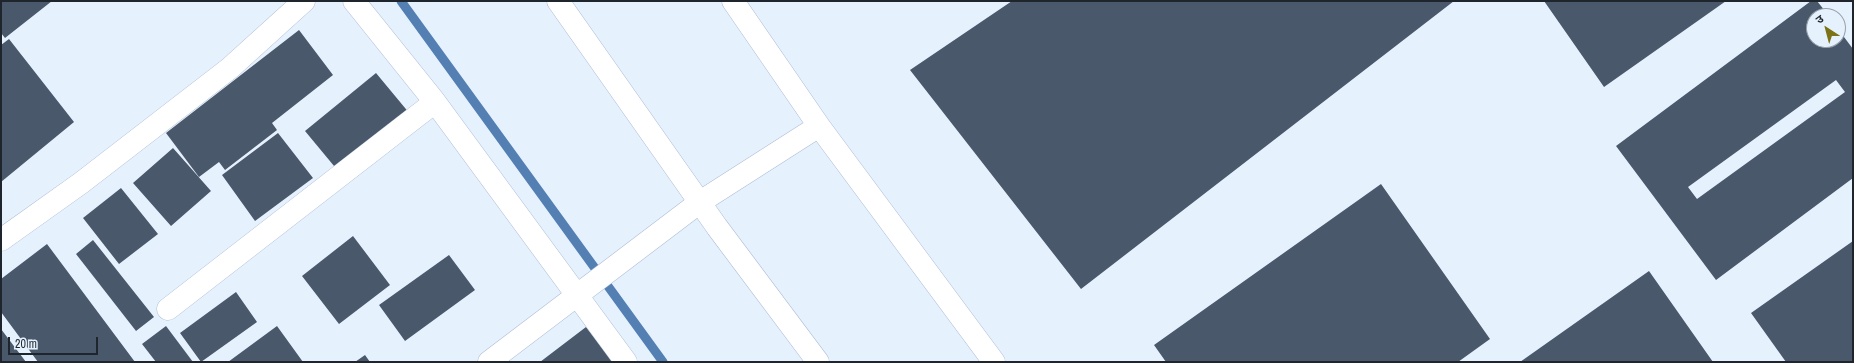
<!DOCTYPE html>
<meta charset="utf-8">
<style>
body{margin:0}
#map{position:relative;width:1854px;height:363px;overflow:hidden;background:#e6f1fe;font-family:"Archivo Narrow","Noto Sans Devanagari",sans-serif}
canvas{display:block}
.frame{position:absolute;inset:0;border:2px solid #1e252d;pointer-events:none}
.north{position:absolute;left:1806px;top:8px;width:40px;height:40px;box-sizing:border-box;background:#e6f1fe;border:1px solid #969faa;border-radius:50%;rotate:324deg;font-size:11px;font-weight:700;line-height:16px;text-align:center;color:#1e252d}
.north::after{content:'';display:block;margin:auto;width:14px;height:18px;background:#7c7316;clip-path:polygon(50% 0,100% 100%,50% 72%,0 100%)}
.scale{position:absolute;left:8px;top:337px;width:90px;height:18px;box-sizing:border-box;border:2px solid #1e252d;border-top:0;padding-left:5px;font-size:12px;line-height:14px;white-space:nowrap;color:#1e252d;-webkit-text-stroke:3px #e6f1fe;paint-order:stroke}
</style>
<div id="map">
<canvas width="1854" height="363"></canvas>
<div class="frame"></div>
<div class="north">उ</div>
<div class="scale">20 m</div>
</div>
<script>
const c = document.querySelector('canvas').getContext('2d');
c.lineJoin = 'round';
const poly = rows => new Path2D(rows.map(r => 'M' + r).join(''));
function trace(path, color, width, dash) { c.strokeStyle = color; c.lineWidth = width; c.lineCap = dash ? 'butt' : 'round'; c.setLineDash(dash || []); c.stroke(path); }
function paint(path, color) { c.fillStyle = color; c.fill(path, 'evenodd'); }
const stream = poly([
 [401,1,663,362]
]);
const building = poly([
 [1,1,52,1,5,38,1,33],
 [1012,1,1454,1,1081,289,910,70],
 [1544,1,1726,1,1604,87],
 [1811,1,1817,1,1829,16,1814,16,1814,40,1838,40,1838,29,1853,49,1853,178,1716,280,1616,146],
 [1836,80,1845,92,1697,199,1688,187],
 [299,30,333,75,272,123,277,130,225,170,219,162,199,177,166,133],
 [9,39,74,122,1,182,1,45],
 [376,73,410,114,339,172,305,131],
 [278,133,313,178,255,221,222,175],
 [173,148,211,191,171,226,133,183],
 [1381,184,1490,339,1458,362,1166,362,1154,345],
 [121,188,158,234,119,264,83,218],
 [353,236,390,285,339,324,302,276],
 [93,240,154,317,136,331,76,254],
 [1853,241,1853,362,1786,362,1751,313],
 [47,244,135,362,38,362,1,312,1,279],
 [449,255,475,290,405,341,379,305],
 [1649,271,1713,362,1520,362],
 [236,292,257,322,201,362,180,333],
 [166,326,193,362,156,362,142,344],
 [277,326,303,362,228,362],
 [586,327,613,362,540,362],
 [1,329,26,362,1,362],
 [365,355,370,362,355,362]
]);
const minor = poly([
 [354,1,435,102,626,362],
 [558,1,717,227,818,362],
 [733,1,819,126,994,362],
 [1,240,81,183,230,68,304,1],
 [168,309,435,102],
 [489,362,700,202,819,126]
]);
trace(stream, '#537fb3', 9);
paint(building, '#49586b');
trace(minor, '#adbed4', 23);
trace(minor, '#fff', 22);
</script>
